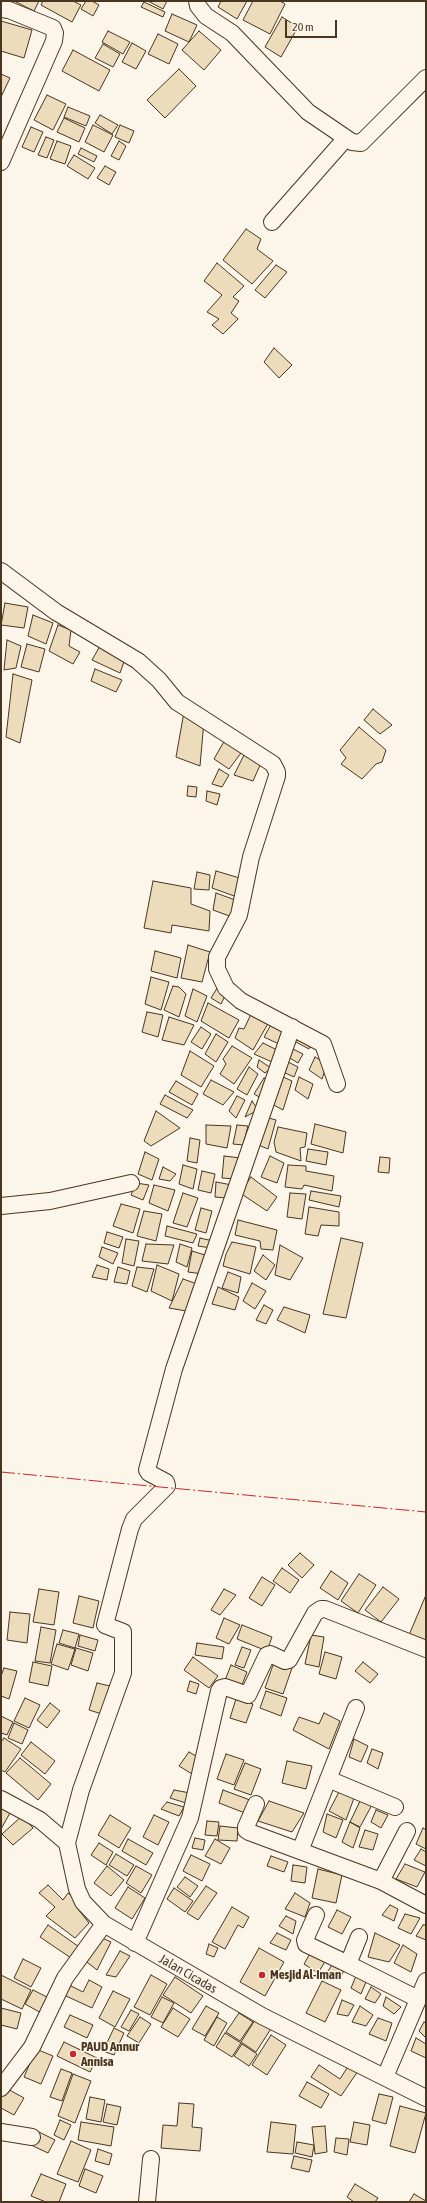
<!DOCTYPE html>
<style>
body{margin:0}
#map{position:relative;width:427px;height:2203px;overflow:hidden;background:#fbf6e9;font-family:"Asap Condensed",sans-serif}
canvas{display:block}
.frame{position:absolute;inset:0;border:2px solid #4a3520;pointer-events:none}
.scale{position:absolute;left:285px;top:20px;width:52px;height:18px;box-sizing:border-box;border:2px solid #4a3520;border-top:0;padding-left:5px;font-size:12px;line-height:14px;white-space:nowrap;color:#4a3520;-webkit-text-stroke:3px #fbf6e9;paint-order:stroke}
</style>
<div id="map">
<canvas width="427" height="2203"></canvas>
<div class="frame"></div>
<div class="scale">20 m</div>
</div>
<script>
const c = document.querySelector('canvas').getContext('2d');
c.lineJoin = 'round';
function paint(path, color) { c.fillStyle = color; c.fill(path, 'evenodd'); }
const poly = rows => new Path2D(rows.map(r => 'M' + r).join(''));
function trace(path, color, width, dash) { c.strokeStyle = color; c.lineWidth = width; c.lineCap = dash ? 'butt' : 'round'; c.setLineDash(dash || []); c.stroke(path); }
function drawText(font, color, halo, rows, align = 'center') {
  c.font = font + ' "Asap Condensed",sans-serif'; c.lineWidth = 3; c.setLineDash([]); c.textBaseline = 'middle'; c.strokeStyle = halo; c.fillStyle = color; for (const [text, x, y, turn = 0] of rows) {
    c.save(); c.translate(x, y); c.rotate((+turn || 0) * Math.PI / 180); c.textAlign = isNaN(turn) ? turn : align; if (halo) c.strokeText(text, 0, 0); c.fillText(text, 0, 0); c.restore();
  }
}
const building = poly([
 [14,1,39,1,34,11,14,1],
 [43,1,73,1,81,5,72,22,41,5,43,1],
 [86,1,92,1,99,5,93,16,81,9,86,1],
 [148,1,167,1,163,9,148,1],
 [221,1,247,1,237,19,218,7,221,1],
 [253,1,280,1,285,4,270,34,243,20,253,1],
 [144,2,165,12,163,17,141,7,144,2],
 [172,14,197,25,189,42,165,31,172,14],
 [282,17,298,27,281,57,265,47,282,17],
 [1,21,32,30,24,58,1,51,1,21],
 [108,31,130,42,123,54,102,42,108,31],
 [199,31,221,50,204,70,182,50,199,31],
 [158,34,178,44,169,64,148,54,158,34],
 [132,43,146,51,136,69,122,62,132,43],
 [103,44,120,54,113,67,95,58,103,44],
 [73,50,110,70,99,91,62,71,73,50],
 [179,69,196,86,165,118,147,100,179,69],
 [1,74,10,78,1,97,1,74],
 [47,95,66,104,53,130,34,120,47,95],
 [68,107,90,116,86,126,64,117,68,107],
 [100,115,118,125,112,134,95,123,100,115],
 [64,118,85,128,79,142,57,132,64,118],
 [93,125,113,135,104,152,85,142,93,125],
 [120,125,134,131,129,143,115,137,120,125],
 [31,127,43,132,34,152,22,147,31,127],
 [46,137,54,140,47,158,38,155,46,137],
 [57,141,71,146,65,164,50,159,57,141],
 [119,141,126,146,119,160,111,156,119,141],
 [81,148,97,156,94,162,78,154,81,148],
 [74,155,95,168,88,179,67,166,74,155],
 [105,166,116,172,109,185,97,178,105,166],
 [246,229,261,239,257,249,273,261,252,284,223,260,246,229],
 [217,263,244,286,233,297,239,301,231,313,238,319,223,334,212,325,219,319,207,312,222,295,204,281,217,263],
 [276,265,287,272,265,298,255,290,276,265],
 [274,348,292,365,279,378,264,362,274,348],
 [5,603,28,607,24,628,1,625,5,603],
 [33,615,53,623,46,644,28,636,33,615],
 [58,625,71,630,69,646,80,652,73,664,49,651,58,625],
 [7,640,21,646,16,668,4,670,7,640],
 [27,644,45,649,39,672,21,667,27,644],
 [100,646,125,659,120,673,92,660,100,646],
 [95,669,122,680,116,692,91,681,95,669],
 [13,674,32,680,20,743,6,737,13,674],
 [373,709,392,725,380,734,364,720,373,709],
 [184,712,204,721,200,766,176,757,184,712],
 [359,727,386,750,382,762,376,764,362,779,341,764,346,758,340,750,359,727],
 [226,738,244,749,229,769,214,759,226,738],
 [245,753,261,763,253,781,234,775,245,753],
 [219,769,229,775,222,787,212,784,219,769],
 [188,786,197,787,196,797,187,796,188,786],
 [207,791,220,794,217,805,206,801,207,791],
 [216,871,243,879,237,897,212,888,216,871],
 [197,872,210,875,209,890,194,889,197,872],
 [153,881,191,888,191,904,210,911,209,931,172,925,171,933,144,928,153,881],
 [216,893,238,901,235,918,213,910,216,893],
 [188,945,210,952,202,982,181,978,188,945],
 [155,951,181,958,177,978,151,971,155,951],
 [151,977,169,982,161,1010,145,1004,151,977],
 [219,985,226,994,221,1004,211,998,219,985],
 [173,986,179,987,186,994,179,1017,164,1010,173,986],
 [193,989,207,996,197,1022,185,1016,193,989],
 [208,1003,239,1020,229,1038,201,1021,208,1003],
 [147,1012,163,1015,158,1037,142,1032,147,1012],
 [252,1012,270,1020,253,1050,235,1038,239,1028,244,1029,252,1012],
 [169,1017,194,1025,184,1045,162,1040,169,1017],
 [272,1023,284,1030,279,1044,264,1037,272,1023],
 [201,1027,211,1034,202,1049,191,1042,201,1027],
 [216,1034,228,1042,216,1062,205,1054,216,1034],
 [299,1035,311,1040,309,1049,294,1041,299,1035],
 [263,1043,277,1050,272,1062,254,1054,263,1043],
 [232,1046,252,1058,234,1084,220,1074,226,1064,223,1059,232,1046],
 [293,1049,303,1054,298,1063,290,1058,293,1049],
 [190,1051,214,1066,201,1087,181,1075,190,1051],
 [315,1057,327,1064,322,1079,309,1070,315,1057],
 [259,1060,271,1068,265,1073,257,1067,259,1060],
 [286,1061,298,1067,294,1077,281,1071,286,1061],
 [249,1067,258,1074,247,1095,237,1089,249,1067],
 [281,1076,292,1081,283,1110,272,1104,281,1076],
 [299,1077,313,1084,308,1099,295,1090,299,1077],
 [264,1078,269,1081,261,1098,254,1094,264,1078],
 [211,1080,234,1092,223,1105,203,1094,211,1080],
 [176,1081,198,1094,192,1105,169,1092,176,1081],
 [165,1095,193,1110,187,1118,160,1104,165,1095],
 [237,1096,245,1100,236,1118,229,1111,237,1096],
 [252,1101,258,1110,245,1117,252,1101],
 [156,1111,180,1128,151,1146,144,1141,156,1111],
 [265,1117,276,1120,268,1149,256,1144,265,1117],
 [315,1124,346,1132,343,1153,311,1144,315,1124],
 [206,1125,231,1126,227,1148,206,1144,206,1125],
 [237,1125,248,1126,243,1145,233,1144,237,1125],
 [278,1127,307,1133,305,1147,300,1148,301,1161,276,1152,274,1142,278,1127],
 [190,1138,200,1140,197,1163,187,1161,190,1138],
 [308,1149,328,1152,326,1165,306,1161,308,1149],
 [145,1152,159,1159,152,1180,138,1174,145,1152],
 [224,1156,241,1158,236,1179,222,1178,224,1156],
 [270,1156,284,1163,277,1183,261,1177,270,1156],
 [380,1157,390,1158,389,1173,378,1172,380,1157],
 [183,1165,197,1169,193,1189,179,1184,183,1165],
 [288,1165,306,1166,306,1171,334,1176,332,1191,304,1185,302,1189,285,1187,288,1165],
 [163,1167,176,1174,170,1181,159,1179,163,1167],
 [202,1171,215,1174,211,1193,198,1190,202,1171],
 [251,1177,277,1197,267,1211,240,1193,251,1177],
 [216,1182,232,1185,227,1198,215,1197,216,1182],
 [136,1183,149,1185,143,1200,131,1195,136,1183],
 [154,1185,175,1190,168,1211,149,1203,154,1185],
 [311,1191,341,1196,339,1207,309,1200,311,1191],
 [183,1193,198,1198,187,1227,173,1223,183,1193],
 [290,1193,306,1194,302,1219,287,1217,290,1193],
 [121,1204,140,1209,133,1233,113,1226,121,1204],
 [309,1207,339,1212,339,1226,321,1225,318,1236,305,1234,309,1207],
 [201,1208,212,1211,206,1233,195,1230,201,1208],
 [144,1211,162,1214,156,1241,137,1236,144,1211],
 [238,1220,277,1230,273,1250,261,1249,260,1241,235,1235,238,1220],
 [167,1226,197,1234,193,1243,165,1236,167,1226],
 [107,1232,123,1237,119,1248,104,1243,107,1232],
 [200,1238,213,1241,211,1248,198,1246,200,1238],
 [341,1238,363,1243,346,1318,323,1314,341,1238],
 [126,1239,139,1241,134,1266,122,1263,126,1239],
 [232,1242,256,1247,250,1274,223,1266,226,1254,232,1242],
 [146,1244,174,1245,168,1264,142,1261,146,1244],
 [180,1244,192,1248,187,1267,176,1262,180,1244],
 [280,1245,303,1258,290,1280,275,1275,280,1245],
 [102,1247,118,1253,113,1264,99,1257,102,1247],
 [192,1251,208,1256,203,1274,188,1272,192,1251],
 [263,1255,275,1265,266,1280,254,1271,263,1255],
 [97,1265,109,1269,107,1280,92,1277,97,1265],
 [157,1265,179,1274,172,1301,151,1291,157,1265],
 [118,1267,130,1271,127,1284,114,1282,118,1267],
 [137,1267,154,1269,147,1292,132,1286,137,1267],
 [228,1272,241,1277,238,1293,222,1288,228,1272],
 [183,1279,200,1285,192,1312,169,1308,183,1279],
 [252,1283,266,1291,255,1309,243,1301,252,1283],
 [218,1287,239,1297,235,1310,212,1304,218,1287],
 [264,1305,273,1310,266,1324,256,1320,264,1305],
 [284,1307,310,1315,305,1333,277,1320,284,1307],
 [300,1553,314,1565,302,1578,288,1565,300,1553],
 [282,1568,299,1580,290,1593,273,1581,282,1568],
 [331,1571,348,1583,338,1600,320,1588,331,1571],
 [359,1574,376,1585,358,1613,341,1601,359,1574],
 [262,1577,275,1585,262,1606,249,1598,262,1577],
 [383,1587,399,1599,381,1622,365,1610,383,1587],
 [39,1589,59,1592,54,1625,33,1622,39,1589],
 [224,1589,236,1595,220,1615,211,1610,224,1589],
 [426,1595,426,1642,409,1635,426,1595],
 [79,1596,99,1601,93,1628,73,1623,79,1596],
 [10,1612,30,1614,27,1643,7,1640,10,1612],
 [224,1618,240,1625,229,1644,216,1638,224,1618],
 [242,1625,272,1637,267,1651,237,1639,242,1625],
 [41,1627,56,1630,50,1663,35,1661,41,1627],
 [63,1630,79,1634,75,1648,59,1643,63,1630],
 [80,1635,98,1640,95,1651,78,1646,80,1635],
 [311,1635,324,1637,319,1667,305,1664,311,1635],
 [197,1643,224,1647,222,1659,195,1655,197,1643],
 [57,1644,75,1649,68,1670,51,1664,57,1644],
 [242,1647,251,1650,244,1668,235,1665,242,1647],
 [76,1648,93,1653,88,1671,71,1665,76,1648],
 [325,1652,342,1657,336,1679,319,1674,325,1652],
 [193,1657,218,1676,209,1688,184,1670,193,1657],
 [33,1662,52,1666,48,1686,29,1682,33,1662],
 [274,1662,292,1668,283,1694,265,1688,274,1662],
 [363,1662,378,1674,370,1683,355,1671,363,1662],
 [231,1665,247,1672,240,1690,224,1683,231,1665],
 [4,1668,17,1671,9,1699,1,1696,1,1676,4,1668],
 [190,1681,199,1684,196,1694,187,1691,190,1681],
 [97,1683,110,1686,102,1714,89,1710,97,1683],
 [266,1691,287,1698,281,1716,260,1708,266,1691],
 [25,1698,40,1705,29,1728,14,1721,25,1698],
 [236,1699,253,1704,246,1723,230,1718,236,1699],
 [50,1703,60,1711,47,1728,37,1720,50,1703],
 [324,1713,340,1721,329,1749,293,1730,299,1717,319,1724,324,1713],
 [1,1716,13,1722,7,1735,1,1733,1,1716],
 [14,1723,28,1730,22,1744,8,1738,14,1723],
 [4,1738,21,1749,5,1772,1,1770,1,1742,4,1738],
 [354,1739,368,1746,361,1762,349,1757,354,1739],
 [31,1742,55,1761,45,1774,21,1755,31,1742],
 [372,1749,383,1753,378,1769,367,1763,372,1749],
 [189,1752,203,1760,197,1777,179,1766,189,1752],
 [226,1754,244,1760,234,1785,217,1779,226,1754],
 [20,1758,51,1784,38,1800,6,1773,20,1758],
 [287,1761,312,1766,306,1789,282,1783,287,1761],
 [245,1763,261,1769,251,1795,234,1789,245,1763],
 [174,1790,190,1793,186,1803,170,1798,174,1790],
 [223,1790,250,1800,245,1813,219,1803,223,1790],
 [339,1792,354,1798,346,1820,329,1811,339,1792],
 [362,1797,373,1803,360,1827,350,1822,362,1797],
 [269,1801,304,1813,292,1832,258,1821,269,1801],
 [167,1802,184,1807,179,1816,161,1809,167,1802],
 [1,1808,10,1813,1,1829,1,1808],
 [376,1810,388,1815,381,1828,371,1822,376,1810],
 [327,1814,343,1820,336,1838,323,1832,327,1814],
 [110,1815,131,1828,119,1848,98,1835,110,1815],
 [154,1815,169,1822,158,1845,143,1837,154,1815],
 [22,1816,33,1828,13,1845,2,1834,22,1816],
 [207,1821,219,1822,217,1836,205,1835,207,1821],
 [350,1822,360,1828,353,1848,342,1842,350,1822],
 [220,1826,238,1828,237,1841,218,1840,220,1826],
 [423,1828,426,1830,426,1849,416,1844,423,1828],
 [365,1830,378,1834,373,1850,359,1847,365,1830],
 [195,1838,205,1840,203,1850,192,1848,195,1838],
 [128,1839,153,1853,146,1865,122,1851,128,1839],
 [215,1839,230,1848,221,1864,205,1856,215,1839],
 [99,1843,113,1852,106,1865,91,1855,99,1843],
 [421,1849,426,1852,426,1866,414,1860,421,1849],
 [116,1854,134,1865,127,1876,109,1865,116,1854],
 [191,1855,210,1864,202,1881,183,1871,191,1855],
 [271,1856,288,1862,284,1872,267,1866,271,1856],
 [405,1864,425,1872,417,1887,396,1879,405,1864],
 [293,1865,307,1867,305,1883,291,1881,293,1865],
 [107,1866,124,1880,111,1896,94,1883,107,1866],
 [136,1866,152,1875,141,1893,126,1883,136,1866],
 [318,1869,342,1875,336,1903,312,1898,318,1869],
 [185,1877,198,1886,190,1897,177,1887,185,1877],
 [48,1885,63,1900,68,1893,79,1903,78,1909,89,1923,75,1938,46,1916,55,1907,39,1893,48,1885],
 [206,1886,217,1893,198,1920,187,1913,206,1886],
 [128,1887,145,1898,132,1919,115,1908,128,1887],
 [174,1888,193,1901,185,1912,167,1899,174,1888],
 [295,1893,310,1903,305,1917,285,1909,295,1893],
 [390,1905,398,1909,394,1921,382,1915,390,1905],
 [232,1907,249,1917,243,1928,238,1925,225,1949,212,1942,232,1907],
 [337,1910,351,1917,342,1934,328,1927,337,1910],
 [405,1914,420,1918,411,1934,398,1928,405,1914],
 [286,1916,296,1921,293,1934,279,1926,286,1916],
 [48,1925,82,1949,74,1960,40,1937,48,1925],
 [423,1925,426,1925,426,1940,416,1936,423,1925],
 [277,1933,291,1940,286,1950,270,1943,277,1933],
 [375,1933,400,1945,389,1962,368,1957,375,1933],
 [100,1937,111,1942,97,1970,83,1959,100,1937],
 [209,1944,218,1948,214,1957,206,1954,209,1944],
 [403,1945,417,1954,411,1972,394,1963,403,1945],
 [259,1948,284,1962,265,1996,240,1982,259,1948],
 [120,1951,130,1956,116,1977,106,1975,120,1951],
 [311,1952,326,1960,318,1973,304,1964,311,1952],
 [23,1959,41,1968,31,1987,14,1978,23,1959],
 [334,1962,345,1968,340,1979,326,1974,334,1962],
 [1,1975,31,1990,22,2009,1,1999,1,1975],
 [151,1975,167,1984,150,2015,134,2007,151,1975],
 [356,1976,366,1982,361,1994,351,1988,356,1976],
 [175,1977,203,1996,191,2013,163,1995,175,1977],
 [89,1980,102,1987,92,2008,64,1995,69,1985,83,1992,89,1980],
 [322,1981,341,1990,325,2022,306,2013,322,1981],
 [371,1987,381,1994,375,2003,365,1999,371,1987],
 [33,1990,51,1999,43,2014,25,2004,33,1990],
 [113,1991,130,1999,115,2027,99,2018,113,1991],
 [162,1997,174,2003,163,2023,151,2017,162,1997],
 [386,1997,401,2007,394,2014,383,2006,386,1997],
 [342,2000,354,2005,348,2016,337,2014,342,2000],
 [206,2006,219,2013,205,2036,192,2029,206,2006],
 [360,2006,373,2015,366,2026,352,2022,360,2006],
 [1,2008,21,2013,17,2029,1,2025,1,2008],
 [173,2008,190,2019,178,2037,161,2027,173,2008],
 [131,2010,139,2014,129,2031,121,2027,131,2010],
 [239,2013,253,2022,240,2041,226,2032,239,2013],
 [70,2015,93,2025,87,2038,64,2027,70,2015],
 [140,2017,151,2024,139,2043,127,2036,140,2017],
 [217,2017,227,2023,214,2046,204,2040,217,2017],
 [257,2017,272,2027,256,2052,241,2042,257,2017],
 [378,2018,392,2023,386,2041,369,2034,378,2018],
 [424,2022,426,2023,426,2038,419,2031,424,2022],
 [114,2028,124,2033,114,2055,103,2051,114,2028],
 [225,2033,241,2043,232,2057,216,2047,225,2033],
 [271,2035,286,2045,267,2075,252,2065,271,2035],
 [416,2038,426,2044,426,2058,411,2051,416,2038],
 [64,2042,97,2058,90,2072,57,2056,64,2042],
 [242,2044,257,2054,249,2066,234,2056,242,2044],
 [36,2049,53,2056,41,2084,24,2077,36,2049],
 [319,2065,340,2079,349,2065,358,2071,341,2096,311,2077,319,2065],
 [61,2069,72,2073,62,2101,50,2097,61,2069],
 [73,2074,91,2081,75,2123,58,2116,73,2074],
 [307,2082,329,2094,321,2108,299,2096,307,2082],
 [4,2087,24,2098,14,2115,1,2108,1,2092,4,2087],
 [379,2094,393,2097,386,2124,372,2120,379,2094],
 [90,2097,105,2100,101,2122,86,2119,90,2097],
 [179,2103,194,2104,192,2127,202,2128,200,2151,161,2148,163,2125,177,2126,179,2103],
 [107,2104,121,2107,117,2125,103,2122,107,2104],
 [400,2106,426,2113,415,2153,390,2146,400,2106],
 [60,2120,71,2125,64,2140,54,2135,60,2120],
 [81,2122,114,2127,111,2146,78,2140,81,2122],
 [271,2122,296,2125,293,2154,267,2152,271,2122],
 [354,2122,370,2125,367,2145,350,2142,354,2122],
 [325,2126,327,2152,315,2154,312,2127,325,2126],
 [37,2131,55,2140,48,2153,31,2145,37,2131],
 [336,2138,349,2139,347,2155,334,2152,336,2138],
 [71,2141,91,2150,78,2182,57,2174,71,2141],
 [297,2142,314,2145,312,2157,295,2153,297,2142],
 [98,2149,112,2154,109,2165,95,2161,98,2149],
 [294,2156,312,2160,309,2172,291,2168,294,2156],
 [85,2169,103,2176,96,2193,79,2186,85,2169],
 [41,2174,66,2184,59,2202,46,2202,31,2196,41,2174],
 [355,2184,378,2198,375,2202,354,2202,347,2197,355,2184],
 [414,2194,426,2201,426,2202,409,2202,414,2194]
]);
const minor = poly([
 [197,1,198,6,206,16,232,33,308,112,352,142,361,143,426,78],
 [1,9,9,10,53,28,55,33,54,41,1,162],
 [272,222,346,138],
 [1,571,56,612,138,661,159,680,177,702,273,764,277,772,277,776,251,857,239,915,217,957,217,969,226,988,241,1001,323,1044,337,1084],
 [1,1206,50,1201,131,1183],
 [328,1779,395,1807],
 [1,1799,40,1820,67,1843,77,1889,83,1902,104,1924,262,2016,426,2098],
 [256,1804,246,1827,246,1830,249,1832,381,1881,426,1905],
 [67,1843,81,1790,123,1673,123,1632,105,1625,130,1529,134,1519,167,1486,166,1482,149,1473,147,1470,174,1369,292,1027],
 [300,1851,356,1708],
 [381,1881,407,1831],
 [316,1915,305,1940,306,1944,348,1964],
 [359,1937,348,1964,418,1999],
 [135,1943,190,1818,219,1691,221,1688,225,1687,248,1695,267,1655,270,1654,285,1661,289,1660,315,1613,321,1609,325,1609,426,1649],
 [385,2077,426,1981],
 [1,2088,32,2047,65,1978,104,1924],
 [1,2132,32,2137],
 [147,2202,151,2159]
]);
const power = poly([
 [1,1472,426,1512]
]);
const markers = [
 [262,1975,4,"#c62828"],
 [73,2054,4,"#c62828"]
];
const streetNames = [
 ["Jalan Cicadas",188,1974,30]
];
const poiNames = [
 ["Mesjid Al-Iman",270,1975],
 ["PAUD Annur",81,2047],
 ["Annisa",81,2062]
];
paint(building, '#ecdcbc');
trace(building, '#4a3520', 1);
trace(minor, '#4a3520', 18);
trace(minor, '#fbf6e9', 16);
trace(power, '#c62828', 1, [14, 3, 2, 3]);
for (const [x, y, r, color] of markers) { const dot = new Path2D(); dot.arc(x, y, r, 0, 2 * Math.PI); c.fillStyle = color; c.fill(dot); trace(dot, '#fbf6e9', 1.5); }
drawText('13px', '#4a3520', '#fbf6e9', streetNames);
drawText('bold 13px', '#4a3520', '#fbf6e9', poiNames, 'left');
</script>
